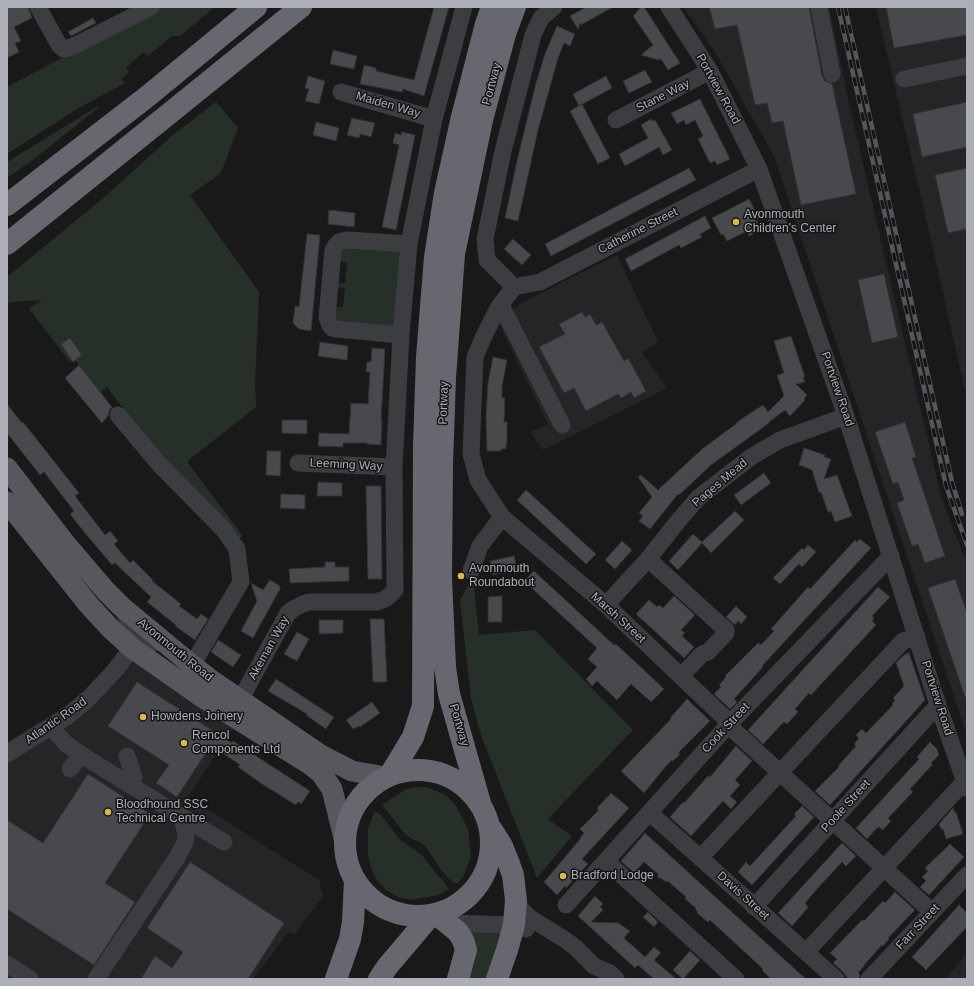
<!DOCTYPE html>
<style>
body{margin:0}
#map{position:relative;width:974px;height:986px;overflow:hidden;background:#19191a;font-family:Arial,sans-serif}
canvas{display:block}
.frame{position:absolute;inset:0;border:8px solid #adafb8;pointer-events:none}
</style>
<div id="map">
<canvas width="974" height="986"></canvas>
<div class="frame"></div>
</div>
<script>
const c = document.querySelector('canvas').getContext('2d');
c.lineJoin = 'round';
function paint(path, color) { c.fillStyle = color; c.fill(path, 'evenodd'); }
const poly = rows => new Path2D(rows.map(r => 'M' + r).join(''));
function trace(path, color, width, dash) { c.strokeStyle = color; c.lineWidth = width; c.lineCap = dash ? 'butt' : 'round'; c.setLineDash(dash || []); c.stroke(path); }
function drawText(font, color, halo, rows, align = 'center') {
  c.font = font + ' Arial,sans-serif'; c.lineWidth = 3; c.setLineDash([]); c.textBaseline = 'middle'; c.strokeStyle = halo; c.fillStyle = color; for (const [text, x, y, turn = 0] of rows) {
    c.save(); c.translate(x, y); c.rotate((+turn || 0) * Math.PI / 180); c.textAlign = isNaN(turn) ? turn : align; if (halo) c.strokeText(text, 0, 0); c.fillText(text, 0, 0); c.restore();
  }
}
const built = poly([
 [683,7,829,7,850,108,941,496,967,565,967,736,774,156,715,52],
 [876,7,967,7,967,400,931,240],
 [617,255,658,342,642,352,667,388,543,450,530,432,548,424,500,326,510,311,525,301],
 [120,650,233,729,188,797,319,880,323,897,295,934,289,932,253,979,7,979,7,742,48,717,87,691,101,675],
 [967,953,967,979,945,979]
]);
const green = poly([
 [158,7,215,7,180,36,172,36,148,56,143,52,126,68,129,72,121,79,125,83,77,109,7,154,7,87],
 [216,102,238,128,221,173,190,195,259,292,255,385,256,407,190,459,188,463,243,536,234,543,157,452,107,387,101,392,74,359,70,362,29,309,42,300,10,302,7,304,7,277,101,200,174,134],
 [98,106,98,108,34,159,7,178,7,162],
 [338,247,402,249,396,328,336,323,332,307,343,307,345,288,334,287,334,283,345,283,347,262,336,261],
 [473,576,479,635,535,630,633,730,548,819,572,836,537,878,481,735,471,698,460,600],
 [417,787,426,787,446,795,456,806,468,829,471,856,463,877,456,884,451,881,441,870,426,847,418,841,412,839,406,835,382,805,406,789],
 [375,811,381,815,400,840,422,855,437,875,441,878,449,889,438,895,411,900,398,897,386,890,376,879,371,868,368,855,368,828],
 [465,925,503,927,489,979,466,979]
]);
const building = poly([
 [7,7,28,7,32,18,14,27,21,41,15,43,19,52,7,58,7,7],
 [434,7,449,7,424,96,403,89,402,92,360,84,364,65,376,68,376,71,414,80,434,7],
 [586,7,613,7,581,25,580,23,578,29,570,16,586,7],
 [641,7,644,7,680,63,668,70,661,59,659,60,641,55,653,45,633,16,641,7],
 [709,7,809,7,822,76,825,81,832,84,856,194,801,205,783,121,772,123,767,103,755,105,737,25,715,29,709,7],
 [886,7,967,7,967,35,894,48,886,7],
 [93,18,96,23,71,36,68,32,93,18],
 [557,26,575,34,570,46,564,43,558,58,538,130,518,221,505,218,517,161,536,83,545,54,557,26],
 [333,50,357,56,354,69,330,64,333,50],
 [645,70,652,82,629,93,623,81,645,70],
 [308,76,325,81,319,104,305,101,309,89,305,88,308,76],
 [606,76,612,88,579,106,573,94,606,76],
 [700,99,730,159,717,165,715,161,710,163,698,139,703,136,695,120,686,125,684,120,677,124,671,113,700,99],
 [967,102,967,147,922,157,913,114,967,102],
 [582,104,610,158,598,164,570,111,582,104],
 [352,118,375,123,371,137,360,134,359,138,347,135,352,118],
 [651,119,652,121,655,120,672,150,663,155,659,147,625,166,619,154,648,138,641,125,651,119],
 [316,122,339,128,336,141,313,135,316,122],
 [402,132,415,135,396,230,382,227,399,145,393,143,395,133,401,135,402,132],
 [689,168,696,180,551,256,545,244,689,168],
 [967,168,967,229,948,233,935,175,967,168],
 [749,199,759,218,755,219,761,230,749,236,747,231,727,241,723,234,721,235,712,218,749,199],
 [329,210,355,213,354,227,328,224,329,210],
 [705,216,711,228,700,234,702,237,681,248,679,245,631,271,625,259,705,216],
 [307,234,320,235,311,331,299,329,293,323,295,306,299,307,307,234],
 [513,239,531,255,522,265,504,249,513,239],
 [884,274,898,337,872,343,858,280,884,274],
 [582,312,585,317,590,314,596,325,602,322,624,361,628,358,646,391,634,398,631,392,621,398,618,394,586,411,574,388,564,393,539,347,565,334,559,324,582,312],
 [791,336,805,377,803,377,805,382,796,384,807,395,804,399,805,400,790,416,785,410,769,422,769,423,711,465,679,495,678,494,650,529,639,521,643,516,639,513,652,497,638,477,641,475,658,490,702,449,736,424,736,423,743,418,763,405,768,412,784,396,777,375,784,373,774,341,791,336],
 [70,338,82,355,73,362,61,344,70,338],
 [320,342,348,346,347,360,318,356,320,342],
 [372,348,385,349,381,420,382,420,381,445,367,444,367,443,343,443,343,447,318,446,319,433,349,434,351,403,368,404,370,372,366,372,367,362,371,362,372,348],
 [493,357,507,360,502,386,502,398,505,398,504,422,507,422,507,443,506,444,506,449,501,449,501,451,487,451,486,417,488,383,493,357],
 [79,365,112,407,109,411,108,416,102,423,65,378,79,365],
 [7,404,22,423,23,422,79,493,75,496,105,535,110,531,118,541,114,544,130,563,133,560,153,580,152,581,181,604,179,606,197,619,201,614,208,619,195,640,175,626,176,625,147,602,151,597,115,563,112,565,85,533,70,514,74,511,44,472,40,475,7,433,7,404],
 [282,420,307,420,307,434,282,433,282,420],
 [905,422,916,457,912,458,945,556,925,563,918,544,912,546,897,503,904,500,898,482,893,484,875,432,905,422],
 [804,448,825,455,824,457,831,459,824,479,837,475,852,516,835,522,831,511,828,512,821,492,819,493,812,470,799,465,804,448],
 [267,451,281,451,280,476,266,475,267,451],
 [764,473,771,483,741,505,734,495,764,473],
 [318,482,342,483,342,496,317,496,318,482],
 [366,486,381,486,382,579,368,579,366,486],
 [526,490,596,554,586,564,517,500,526,490],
 [281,494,305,495,305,509,280,508,281,494],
 [735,511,744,520,711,553,702,543,678,570,669,561,693,534,702,542,735,511],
 [860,539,871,548,762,666,763,667,734,699,737,702,730,709,714,694,721,687,719,685,726,677,725,676,758,643,761,645,774,631,771,629,808,587,810,589,855,540,857,542,860,539],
 [622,541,632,550,615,569,605,560,622,541],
 [808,545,816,552,802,567,799,564,780,584,773,578,802,548,804,550,808,545],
 [514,556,517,569,493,575,490,561,514,556],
 [325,562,335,562,335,567,349,567,349,581,290,583,289,569,325,567,325,562],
 [534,571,614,645,616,644,664,689,651,702,631,684,617,700,597,681,592,686,586,679,597,667,588,659,597,648,524,581,534,571],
 [955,579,967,613,967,697,965,697,928,588,955,579],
 [270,580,280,586,280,589,253,638,241,631,257,601,251,583,263,590,270,580],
 [878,587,890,597,872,616,874,618,872,621,876,625,811,695,809,693,795,709,798,712,787,724,784,722,763,744,748,730,878,587],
 [502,596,502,622,488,622,488,597,502,596],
 [674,596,695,615,681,630,685,633,682,636,694,647,684,658,636,614,649,600,657,607,659,605,663,608,674,596],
 [736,606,747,617,741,624,738,621,735,625,726,617,736,606],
 [370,619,384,619,387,682,373,682,370,619],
 [319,620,343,620,343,633,319,634,319,620],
 [297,632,309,639,297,661,284,654,297,632],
 [218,640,241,655,233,667,211,652,218,640],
 [909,653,925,700,917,709,830,805,815,791,839,767,838,766,856,746,854,744,859,738,856,735,862,729,866,733,893,705,892,704,895,700,893,698,904,686,896,663,904,655,909,653],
 [276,679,334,717,326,729,306,715,307,714,268,691,276,679],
 [137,682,232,743,233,741,310,791,301,804,298,802,296,805,262,784,238,767,240,765,211,745,177,797,156,783,169,765,108,726,137,682],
 [687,699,710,721,678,753,680,754,673,761,672,760,666,766,644,793,621,771,671,719,670,718,687,699],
 [372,702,380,713,360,727,359,726,353,729,346,720,372,702],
 [930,742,937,749,939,755,931,763,933,764,910,789,913,792,888,818,891,821,883,830,879,827,877,828,867,839,856,828,919,759,917,757,930,742],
 [736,746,752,761,735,780,740,785,730,796,737,802,731,809,723,801,691,836,670,817,683,802,684,803,708,776,710,777,736,746],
 [88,774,150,814,105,883,135,902,94,965,7,909,7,820,43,843,88,774],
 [611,793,629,808,582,859,588,864,566,888,565,886,557,895,544,882,581,838,580,838,584,833,580,829,599,810,597,808,611,793],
 [802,806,814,817,752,885,738,872,746,862,750,866,796,816,794,814,802,806],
 [953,808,955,813,956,812,963,834,946,839,943,829,941,829,939,824,953,808],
 [645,833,733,913,806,979,771,979,762,970,763,969,710,920,708,922,697,913,698,912,695,909,696,908,685,899,686,897,669,882,664,881,661,878,658,878,658,874,644,862,634,873,621,861,645,833],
 [842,843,856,856,846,866,842,862,817,889,805,903,808,907,807,909,792,926,778,913,842,843],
 [950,844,964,857,929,895,920,887,926,881,922,877,928,871,925,868,950,844],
 [190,862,284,923,248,979,141,979,155,956,172,968,183,952,147,928,190,862],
 [895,892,915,910,888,938,889,939,883,946,882,945,864,965,864,966,858,973,860,975,859,979,848,979,843,972,833,963,837,959,830,953,862,920,864,921,883,901,885,903,895,892],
 [595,896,603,904,600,907,603,910,591,922,618,923,630,931,624,938,645,957,654,947,661,953,654,960,676,979,654,979,638,965,635,968,578,916,595,896],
 [959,905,967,913,967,927,926,970,912,957,959,905],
 [648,912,658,922,654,927,643,917,648,912],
 [690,951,700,960,683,979,673,970,690,951]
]);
const minor = poly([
 [38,7,59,45,64,49,74,46,151,7],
 [669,7,710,71,759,169,846,416,938,705,967,788],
 [819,7,832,74],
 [904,79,967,66],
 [341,92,434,119],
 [616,120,710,71],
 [514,287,540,282,759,169],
 [501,305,562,425],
 [401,335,336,329,332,328,330,325,327,318,333,250,336,245,339,242,347,240,409,244],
 [118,415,160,465,224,530,237,549,241,582,192,665],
 [298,463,394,467],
 [502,517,606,605,730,723],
 [648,559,726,630,726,633,708,652,702,654,681,676],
 [471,571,480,546,502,517,478,480,471,454,475,357,483,338,498,308,514,287,487,260,485,239,503,151,533,35,541,18,554,7],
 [606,605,648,559,679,520,698,498,751,457,780,440,846,416],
 [122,607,132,631,132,648],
 [240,700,288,613,293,609,303,604,309,602,377,602,387,598,395,590,394,467,401,335,409,244,434,119,464,7],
 [728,725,932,912],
 [51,727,66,744,88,759,179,815,182,820,186,833,185,842,178,856,96,979],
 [7,754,69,715,90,697,116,669,132,648,149,643,164,642],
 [127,756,134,777,129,784],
 [70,769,81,754],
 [650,813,836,979],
 [179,815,224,842],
 [700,858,903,641,917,637],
 [606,861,736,979],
 [516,900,520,908,530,918,564,939,575,947,594,966,610,973,616,979],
 [566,905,730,723,891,556],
 [754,907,938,705],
 [448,923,514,925,526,929],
 [806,952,965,781],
 [7,964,30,979],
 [869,979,967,875]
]);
const major = poly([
 [7,468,64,542,105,590,122,607,192,665,211,680,319,754,352,771,385,777],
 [7,502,88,604,110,628,132,648,199,695,308,763,321,773,332,789,345,842]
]);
const highway = poly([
 [7,205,148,96,256,7],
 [7,244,165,117,301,7],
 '345 843a73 73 0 1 1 146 0a73 73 0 1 1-146 0Z',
 [390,775,413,737,423,706,424,446,427,357,435,257,445,193,462,117,486,24,492,7],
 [480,803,449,694,445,667,441,578,442,465,445,378,454,254,482,120,505,34,515,7],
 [492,830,502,846,508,861,513,875,516,900,514,925,507,950,497,979],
 [436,914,458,932,463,940,466,950,458,979],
 [336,979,350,939,353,922,355,880],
 [379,979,387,967,431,915]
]);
const rail = poly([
 [838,7,946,486,967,545],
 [845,7,952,482,962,514]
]);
const markers = [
 [736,222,4,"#dcb94f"],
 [461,576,4,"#dcb94f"],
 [143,717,4,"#dcb94f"],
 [184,743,4,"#dcb94f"],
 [108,812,4,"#dcb94f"],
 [563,876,4,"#dcb94f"]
];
const streetNames = [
 ["Portway",492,84,-75],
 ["Portview Road",718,89,61],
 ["Stane Way",663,96,-27],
 ["Maiden Way",388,105,16],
 ["Catherine Street",638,231,-27],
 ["Portview Road",837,389,71],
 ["Portway",444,403,-88],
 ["Leeming Way",346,465,3],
 ["Pages Mead",720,483,-40],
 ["Marsh Street",618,618,42],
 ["Akeman Way",269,648,-61],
 ["Avonmouth Road",175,650,39],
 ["Portview Road",937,698,72],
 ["Atlantic Road",56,721,-35],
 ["Portway",459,725,74],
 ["Cook Street",726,728,-47],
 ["Poole Street",846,806,-48],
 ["Davis Street",743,896,42],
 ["Farr Street",918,927,-47]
];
const poiNames = [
 ["Avonmouth",744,215],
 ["Children's Center",744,229],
 ["Avonmouth",469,569],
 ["Roundabout",469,583],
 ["Howdens Joinery",151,717],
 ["Rencol",192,736],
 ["Components Ltd",192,750],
 ["Bloodhound SSC",116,805],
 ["Technical Centre",116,819],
 ["Bradford Lodge",571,876]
];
paint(built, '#252527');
paint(green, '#272f29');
paint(building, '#48494c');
trace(building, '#333336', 1);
trace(minor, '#3c3d41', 17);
trace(major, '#57575e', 21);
trace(highway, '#67686f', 22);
trace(rail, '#55565c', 4.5);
trace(rail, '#141415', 3, [9]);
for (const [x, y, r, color] of markers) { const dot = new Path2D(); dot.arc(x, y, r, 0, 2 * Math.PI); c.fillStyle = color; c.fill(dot); trace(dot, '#141415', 1.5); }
drawText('12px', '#adafb8', '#141415', streetNames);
drawText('12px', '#adafb8', '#141415', poiNames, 'left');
</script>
